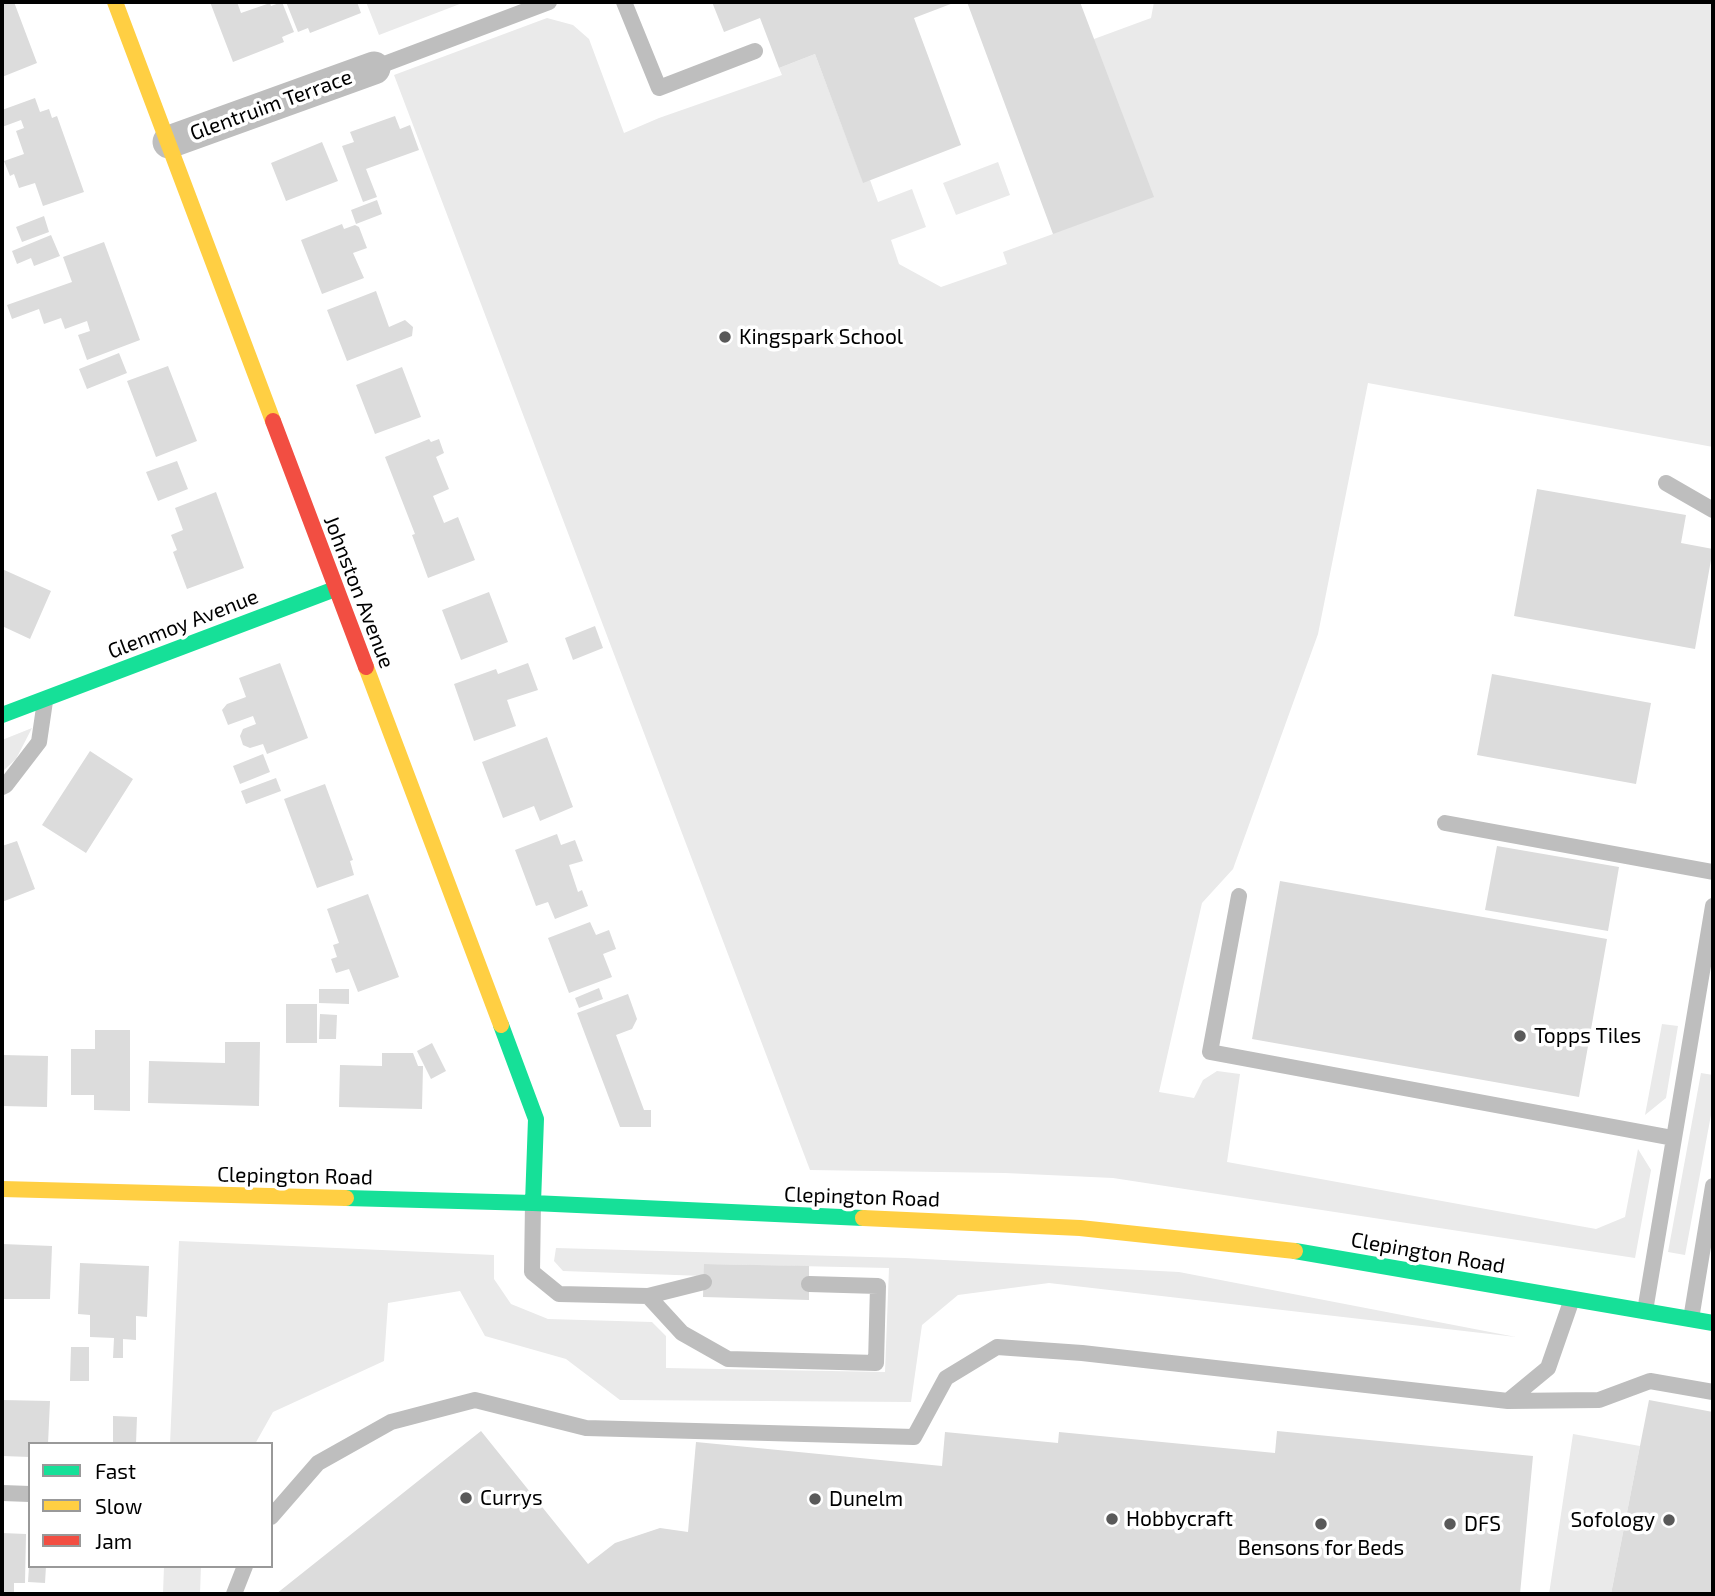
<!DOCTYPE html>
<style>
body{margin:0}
#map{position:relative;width:1715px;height:1596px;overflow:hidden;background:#fff;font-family:"Exo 2",sans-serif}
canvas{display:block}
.frame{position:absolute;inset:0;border:4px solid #000;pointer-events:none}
.legend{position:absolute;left:28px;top:1442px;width:245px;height:126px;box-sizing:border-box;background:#fff;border:2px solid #999;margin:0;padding:9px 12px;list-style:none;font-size:21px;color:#000}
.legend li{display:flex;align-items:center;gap:14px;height:35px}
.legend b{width:35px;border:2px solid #999}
</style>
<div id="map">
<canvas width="1715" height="1596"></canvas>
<div class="frame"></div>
<ul class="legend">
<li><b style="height:9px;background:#16e098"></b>Fast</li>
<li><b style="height:9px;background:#ffcf43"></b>Slow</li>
<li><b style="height:9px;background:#f24e42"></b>Jam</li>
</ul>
</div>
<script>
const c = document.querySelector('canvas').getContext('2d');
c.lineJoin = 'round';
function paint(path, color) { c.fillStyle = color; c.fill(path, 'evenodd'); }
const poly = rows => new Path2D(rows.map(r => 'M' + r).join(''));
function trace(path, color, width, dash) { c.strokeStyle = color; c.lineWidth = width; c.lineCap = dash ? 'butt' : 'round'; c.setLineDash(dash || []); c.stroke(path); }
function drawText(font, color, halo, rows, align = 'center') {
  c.font = font + ' "Exo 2",sans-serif'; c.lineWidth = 7; c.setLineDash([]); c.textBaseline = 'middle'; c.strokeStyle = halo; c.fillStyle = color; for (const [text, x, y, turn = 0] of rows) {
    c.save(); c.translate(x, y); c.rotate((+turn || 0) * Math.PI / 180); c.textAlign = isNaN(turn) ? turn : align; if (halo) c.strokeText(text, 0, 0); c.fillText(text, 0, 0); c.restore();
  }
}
const green = poly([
 [366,2,465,2,379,35],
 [1154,2,1713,2,1713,447,1368,383,1318,634,1233,869,1202,903,1159,1092,1194,1098,1203,1080,1217,1071,1240,1074,1227,1162,1596,1229,1625,1217,1638,1149,1651,1170,1635,1258,1113,1178,1005,1173,810,1170,394,75,547,18,573,25,589,39,624,133,659,118,782,75,779,68,815,54,863,182,870,180,878,202,912,189,926,227,891,240,899,264,941,287,1007,264,1003,252,1053,234,1094,39,1151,18],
 [998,162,1010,195,956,215,943,183],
 [32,728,16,759,2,772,2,740],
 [1662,1024,1678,1026,1666,1098,1645,1115],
 [1701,1073,1713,1075,1713,1104,1685,1255,1668,1252],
 [179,1241,494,1255,494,1279,511,1304,548,1319,652,1322,666,1336,666,1368,885,1372,889,1268,705,1264,704,1276,563,1271,554,1261,556,1248,905,1258,1179,1272,1516,1337,1049,1283,958,1295,922,1325,911,1402,620,1400,566,1359,485,1336,460,1291,388,1303,384,1361,273,1412,255,1444,170,1444],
 [1573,1434,1640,1446,1611,1594,1549,1594],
 [164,1566,201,1566,200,1594,163,1594]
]);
const building = poly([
 [2,2,14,2,37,63,2,77],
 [210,2,237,2,241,13,270,3,271,6,282,2,294,32,282,37,284,42,233,62],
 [286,2,357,2,361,13,310,33,308,28,298,32],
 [712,2,956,2,914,18,961,145,863,183,815,54,779,68,760,18,724,32],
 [967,2,1080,2,1154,197,1053,234],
 [35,98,40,112,49,109,52,118,57,116,84,192,43,206,35,183,19,188,14,174,10,176,4,161,24,154,16,131,24,128,21,120,2,127,2,110],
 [395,116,400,129,410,125,419,150,366,169,377,197,363,202,342,146,354,142,350,132],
 [322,142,338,181,286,201,271,163],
 [377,200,382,214,356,224,351,210],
 [44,216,49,232,22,242,16,227],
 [342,224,344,229,355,225,359,227,367,248,353,253,364,278,322,294,301,240],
 [51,235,60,256,34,266,31,258,17,264,12,251],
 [104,242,140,340,87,360,78,335,90,331,87,321,65,329,61,318,44,324,39,309,12,319,7,305,72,282,63,257],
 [376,291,389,327,405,320,413,327,412,336,347,361,327,310],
 [119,353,127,373,87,389,79,369],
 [168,366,197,441,156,457,127,381],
 [402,367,421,417,375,434,356,385],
 [429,439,431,442,439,439,444,453,436,457,449,489,433,496,444,523,458,517,475,560,428,578,412,535,415,534,385,457],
 [177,461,188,489,158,501,146,472],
 [1537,489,1686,515,1681,543,1713,549,1695,649,1514,616],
 [216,492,244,568,187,589,173,552,177,550,171,535,183,530,175,508],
 [2,569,51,591,30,639,2,626],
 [489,592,508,642,461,660,442,610],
 [595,626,603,648,573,660,565,638],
 [280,663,308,738,267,754,263,744,250,748,243,745,240,736,243,729,256,724,253,716,228,725,222,710,227,704,246,697,239,678],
 [528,663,538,690,507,700,516,726,474,741,454,684,496,669,498,674],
 [1492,674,1651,703,1636,784,1477,755],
 [547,737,573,807,540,821,534,806,503,818,482,762],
 [90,751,133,779,86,853,42,825],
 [263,754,270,772,240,784,233,766],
 [276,778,281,791,246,804,241,791],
 [325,784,353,860,350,861,354,875,317,888,284,799],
 [557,834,561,845,575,840,583,861,569,865,578,892,582,890,588,906,555,919,548,902,536,906,515,850],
 [17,841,35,889,2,902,2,846],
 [1497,846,1619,867,1608,931,1485,910],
 [1280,881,1607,939,1579,1097,1252,1039],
 [368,894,399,977,358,992,349,969,336,973,331,959,337,957,333,945,339,943,327,909],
 [590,922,596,935,609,930,616,949,603,954,612,977,569,993,548,938],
 [599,988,603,999,579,1008,575,998],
 [319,989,349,989,349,1004,319,1003],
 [628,994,637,1019,632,1029,616,1035,644,1110,651,1110,651,1127,620,1127,577,1013],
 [286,1004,317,1004,317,1043,286,1043],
 [320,1014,337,1015,336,1039,319,1039],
 [95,1030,130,1030,130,1111,94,1110,94,1095,71,1095,71,1049,95,1049],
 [225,1042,260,1042,259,1106,148,1103,149,1061,225,1063],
 [432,1043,446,1071,431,1079,417,1051],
 [382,1053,413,1053,418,1066,423,1066,422,1109,339,1107,340,1065,382,1066],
 [2,1055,48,1056,47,1107,2,1106],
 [2,1244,52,1246,50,1299,2,1299],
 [80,1263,149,1266,147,1317,136,1316,136,1340,123,1339,123,1358,113,1358,114,1338,90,1337,90,1315,78,1314],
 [704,1264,809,1266,809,1300,703,1297],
 [71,1347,89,1347,89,1381,70,1381],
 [2,1400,50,1401,48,1444,30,1444,30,1457,2,1456],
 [1649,1400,1713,1412,1713,1594,1611,1594],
 [113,1416,137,1417,136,1444,113,1444],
 [481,1431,588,1564,615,1543,660,1528,688,1532,696,1442,942,1466,945,1432,1058,1443,1059,1432,1275,1453,1277,1431,1533,1456,1520,1594,276,1594],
 [2,1533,26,1534,25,1583,14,1583,14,1594,2,1594],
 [29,1566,46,1566,45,1583,28,1582]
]);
const lane = poly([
 [624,2,659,88,755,51],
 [374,68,549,2],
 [1666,483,1713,510],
 [2,787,6,785,39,742,45,701],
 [1445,823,1713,872],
 [1239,896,1210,1052,1673,1138],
 [533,1203,532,1272,559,1294,648,1296,704,1282],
 [648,1296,682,1333,728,1359,876,1363,878,1286,809,1284],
 [1645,1311,1713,906],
 [1691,1319,1713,1186],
 [1508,1401,1599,1400,1650,1381,1713,1392],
 [2,1493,30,1494],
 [271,1517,318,1463,391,1422,475,1400,586,1428,914,1437,946,1378,997,1347,1082,1353,1508,1401,1548,1368,1572,1299],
 [234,1594,245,1566]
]);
const street = poly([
 [169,142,374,68]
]);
const fast = poly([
 [2,715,335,589],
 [501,1025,536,1119,533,1203],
 [346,1198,533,1203,863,1218],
 [1295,1251,1713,1323]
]);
const slow = poly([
 [115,2,273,421],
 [366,667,501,1025],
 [2,1189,346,1198],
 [863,1218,1080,1228,1295,1251]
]);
const jam = poly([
 [273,421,366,667]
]);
const markers = [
 [725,337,7,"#595959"],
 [1520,1036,7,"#595959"],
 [466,1498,7,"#595959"],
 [815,1499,7,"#595959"],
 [1112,1519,7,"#595959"],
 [1669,1520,7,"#595959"],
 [1321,1524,7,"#595959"],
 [1450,1524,7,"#595959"]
];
const streetNames = [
 ["Glentruim Terrace",271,105,-20],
 ["Johnston Avenue",359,592,69],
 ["Glenmoy Avenue",183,624,-21],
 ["Clepington Road",295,1176,1],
 ["Clepington Road",862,1197,2],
 ["Clepington Road",1428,1253,10]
];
const poiNames = [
 ["Kingspark School",739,337],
 ["Topps Tiles",1534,1036],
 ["Currys",480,1498],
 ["Dunelm",829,1499],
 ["Hobbycraft",1126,1519],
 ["Sofology",1655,1520,"right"],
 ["DFS",1464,1524],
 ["Bensons for Beds",1321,1548,"center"]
];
paint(green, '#eaeaea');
paint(building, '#dcdcdc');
trace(lane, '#bebebe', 16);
trace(street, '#bebebe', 33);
trace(fast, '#16e098', 16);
trace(slow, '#ffcf43', 16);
trace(jam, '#f24e42', 16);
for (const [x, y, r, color] of markers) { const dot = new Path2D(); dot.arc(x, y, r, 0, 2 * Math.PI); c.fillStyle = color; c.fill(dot); trace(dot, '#fff', 2.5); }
drawText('21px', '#000', '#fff', streetNames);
drawText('21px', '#000', '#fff', poiNames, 'left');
</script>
